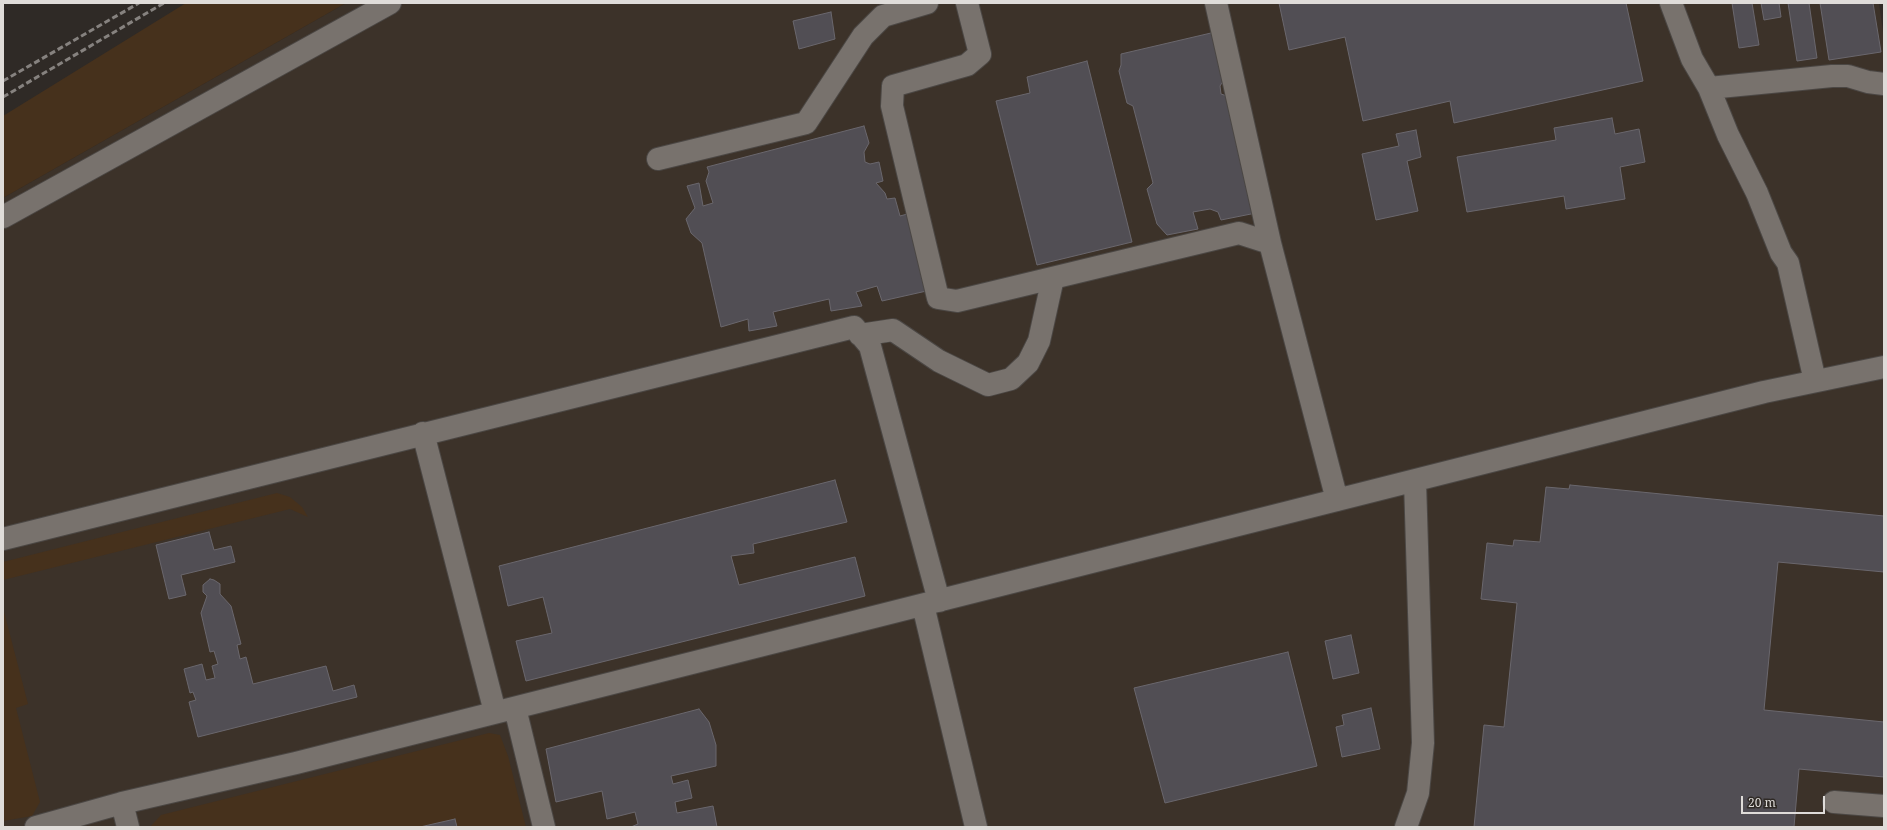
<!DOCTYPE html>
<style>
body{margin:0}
#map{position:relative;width:1887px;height:830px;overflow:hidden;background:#2f2a26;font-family:"Noto Serif",serif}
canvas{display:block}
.frame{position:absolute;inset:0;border:4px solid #dfdcd9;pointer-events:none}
.scale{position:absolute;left:1741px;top:796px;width:84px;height:18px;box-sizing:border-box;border:2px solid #dfdcd9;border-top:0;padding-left:5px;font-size:12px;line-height:14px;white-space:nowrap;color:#dfdcd9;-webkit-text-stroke:3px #2f2a26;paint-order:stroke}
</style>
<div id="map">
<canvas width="1887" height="830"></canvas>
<div class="frame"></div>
<div class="scale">20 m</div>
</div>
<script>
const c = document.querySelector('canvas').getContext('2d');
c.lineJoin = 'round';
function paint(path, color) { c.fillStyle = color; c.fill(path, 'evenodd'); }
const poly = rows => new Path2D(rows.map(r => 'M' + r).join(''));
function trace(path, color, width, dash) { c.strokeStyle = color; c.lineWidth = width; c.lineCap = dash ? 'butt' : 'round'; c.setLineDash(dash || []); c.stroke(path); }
const built = poly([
 [346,3,1879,3,1884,39,1884,827,3,827,3,198]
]);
const green = poly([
 [186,3,346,3,3,198,3,116],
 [277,493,290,497,302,507,308,517,290,509,3,580,3,562],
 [3,608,28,704,16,708,40,802,32,816,3,821],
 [489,733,500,735,508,756,526,827,457,827,455,819,420,827,150,827,161,815]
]);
const building = poly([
 [1279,3,1626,3,1643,81,1454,123,1450,101,1363,121,1345,37,1289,50,1279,3],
 [1732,3,1752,3,1759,45,1739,48,1732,3],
 [1761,3,1779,3,1781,17,1764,20,1761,3],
 [1788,3,1809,3,1817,58,1797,61,1788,3],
 [1820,3,1873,3,1881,52,1829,60,1820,3],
 [831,12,835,39,799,49,793,21,831,12],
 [1211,33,1221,45,1228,73,1220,86,1221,94,1227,96,1256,213,1221,220,1218,212,1210,209,1193,212,1198,229,1167,235,1157,224,1147,189,1153,183,1133,106,1127,103,1119,71,1121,65,1121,54,1211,33],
 [1087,61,1132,242,1037,265,996,101,1030,93,1027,77,1087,61],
 [1612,118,1615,134,1639,129,1645,162,1620,167,1625,199,1566,209,1564,196,1467,212,1457,157,1556,140,1554,128,1612,118],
 [864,126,869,143,864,152,865,162,870,164,879,162,883,181,876,183,885,193,887,199,895,198,900,216,911,213,931,290,882,301,877,286,856,292,862,306,831,311,829,299,773,312,777,326,749,331,748,319,721,327,702,243,691,233,686,219,695,208,687,186,699,183,703,206,713,203,706,181,709,172,707,167,864,126],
 [1416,130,1421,157,1407,161,1418,211,1376,220,1362,154,1399,146,1396,134,1416,130],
 [835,480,847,522,753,544,754,553,731,556,739,585,855,557,865,596,526,681,516,641,552,633,543,597,508,606,499,566,835,480],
 [1570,485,1884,516,1884,572,1778,562,1764,710,1884,722,1884,777,1799,769,1794,827,1474,827,1484,725,1504,727,1517,603,1481,599,1487,543,1513,546,1514,540,1540,542,1546,487,1569,489,1570,485],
 [209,532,214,550,231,546,235,562,181,575,186,595,169,599,156,545,209,532],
 [210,579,214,580,220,584,220,594,231,606,241,644,237,645,240,659,246,657,253,684,326,666,333,691,354,685,357,697,198,737,189,702,196,700,193,692,190,693,184,669,202,664,206,680,215,678,212,666,218,664,214,651,210,652,201,613,207,596,203,592,203,585,210,579],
 [1351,635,1359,673,1333,679,1325,641,1351,635],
 [1288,652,1317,766,1165,803,1134,688,1288,652],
 [1371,708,1380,749,1342,757,1336,727,1344,725,1342,715,1371,708],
 [699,709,709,722,716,745,716,766,671,776,673,784,688,780,692,798,675,802,677,813,713,806,717,827,631,827,638,824,635,812,607,819,602,791,556,802,546,749,699,709],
 [455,819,457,827,420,827,455,819]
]);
const minor = poly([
 [967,3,980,54,967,65,893,86,892,106,938,298,957,301,1239,233,1270,243,1337,500],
 [1216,3,1270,243],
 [1671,3,1692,59,1709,88],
 [658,159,806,123,863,36,883,16,927,3],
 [3,217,390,3],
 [860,335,893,330,939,361,988,385,1011,379,1028,363,1039,341,1053,278],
 [1815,381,1788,263,1781,253,1757,193,1728,135,1709,88,1832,76,1848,76,1868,82,1884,84],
 [423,433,495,712],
 [3,539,854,327,870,346,939,601],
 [923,605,976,827],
 [515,708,544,827],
 [1834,802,1884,806],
 [122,803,128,827],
 [36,827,122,803,296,763,1764,392,1884,367],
 [1406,827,1418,793,1423,743,1415,481]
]);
const rail = poly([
 [3,81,139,3],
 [3,97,164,3]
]);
paint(built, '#3c3229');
paint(green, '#46311c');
paint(building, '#514e54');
trace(building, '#6a676d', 1);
trace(minor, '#4b4744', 24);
trace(minor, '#78726d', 22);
trace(rail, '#86827f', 3, [6, 3]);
</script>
